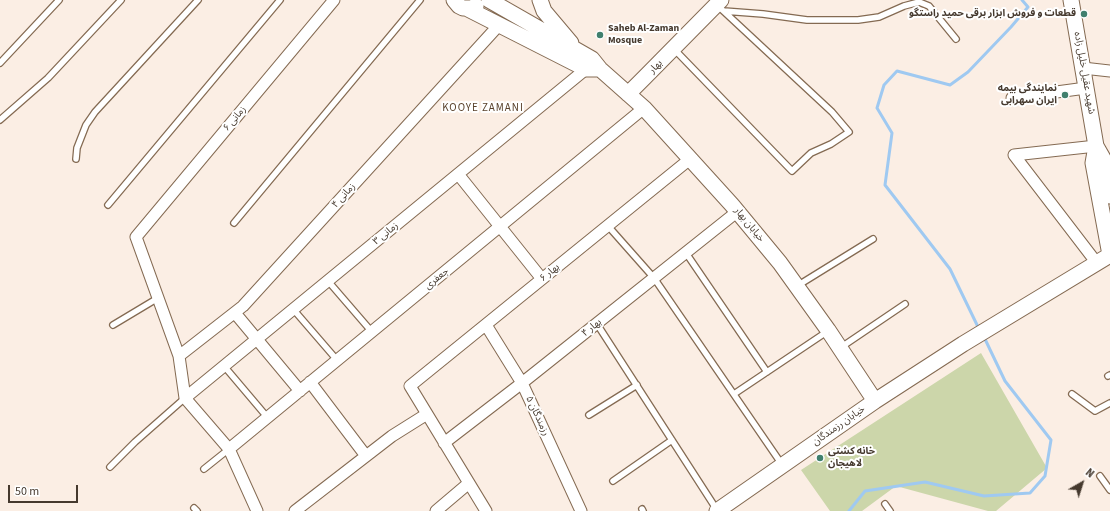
<!DOCTYPE html>
<meta charset="utf-8">
<style>
body{margin:0}
#map{position:relative;width:1110px;height:511px;overflow:hidden;background:#fbeee4;font-family:"Source Sans 3",sans-serif}
canvas{display:block}
.north{position:absolute;left:1062px;top:463px;width:40px;height:40px;-webkit-text-stroke:3px #fff;paint-order:stroke;rotate:39deg;font-size:11px;font-weight:700;line-height:16px;text-align:center;color:#45392e}
.north::after{content:'';display:block;margin:auto;width:14px;height:18px;background:#45392e;clip-path:polygon(50% 0,100% 100%,50% 72%,0 100%)}
.scale{position:absolute;left:8px;top:485px;width:70px;height:18px;box-sizing:border-box;border:2px solid #45392e;border-top:0;padding-left:5px;font-size:12px;line-height:14px;white-space:nowrap;color:#45392e;-webkit-text-stroke:3px #fff;paint-order:stroke}
</style>
<div id="map">
<canvas width="1110" height="511"></canvas>
<div class="north">N</div>
<div class="scale">50 m</div>
</div>
<script>
const c = document.querySelector('canvas').getContext('2d');
c.lineJoin = 'round';
function paint(path, color) { c.fillStyle = color; c.fill(path, 'evenodd'); }
const poly = rows => new Path2D(rows.map(r => 'M' + r).join(''));
function trace(path, color, width, dash) { c.strokeStyle = color; c.lineWidth = width; c.lineCap = dash ? 'butt' : 'round'; c.setLineDash(dash || []); c.stroke(path); }
function drawText(font, color, halo, rows, align = 'center') {
  c.font = font + ' "Source Sans 3","Noto Sans Arabic",sans-serif'; c.lineWidth = 4; c.setLineDash([]); c.textBaseline = 'middle'; c.strokeStyle = halo; c.fillStyle = color; for (const [text, x, y, turn = 0] of rows) {
    c.save(); c.translate(x, y); c.rotate((+turn || 0) * Math.PI / 180); c.textAlign = isNaN(turn) ? turn : align; if (halo) c.strokeText(text, 0, 0); c.fillText(text, 0, 0); c.restore();
  }
}
const green = poly([
 [981,353,1047,468,996,511,988,511,896,486,862,511,830,511,801,470]
]);
const stream = poly([
 [979,329,950,269,885,185,892,133,877,108,884,85,897,71,950,85,968,72,1011,27,1028,7,1022,0],
 [849,511,865,491,925,482,984,496,1030,493,1045,476,1051,440,1005,381,984,337]
]);
const lane = poly([
 [724,11,763,14,807,20,858,20,879,17,904,6,919,2,929,6,956,39],
 [674,49,792,171,811,153,831,144,849,132,832,112,717,5],
 [0,63,59,0],
 [0,120,48,78,121,0],
 [76,159,77,148,86,125,95,112,198,0],
 [108,205,280,0],
 [234,223,420,0],
 [608,226,654,278,783,466],
 [686,253,767,372],
 [328,281,372,332],
 [797,286,873,239],
 [293,309,337,360],
 [597,324,717,510],
 [113,325,158,298],
 [840,348,905,304],
 [224,366,268,418],
 [1108,376,1110,375],
 [734,394,828,331],
 [1072,394,1095,411,1110,403],
 [589,415,637,385],
 [110,467,135,442,185,398],
 [204,469,229,449],
 [1100,476,1110,490],
 [613,481,672,440],
 [885,504,890,511],
 [194,508,197,511],
 [642,509,643,511]
]);
const street = poly([
 [1083,68,1110,71],
 [1012,98,1086,88],
 [458,174,542,279],
 [1096,262,1014,155,1096,146],
 [235,313,300,391],
 [486,325,522,383,581,511],
 [179,356,243,306,499,25],
 [310,382,366,456],
 [185,398,586,69],
 [444,443,522,383,738,211],
 [229,449,644,108],
 [257,511,229,449,185,398,179,356,136,237,334,0],
 [295,511,392,436,427,414],
 [436,511,469,483],
 [486,511,410,386,690,159]
]);
const secondary = poly([
 [454,0,459,6,463,8,471,8,476,6],
 [489,0,592,59,600,69,644,108,732,205,780,263,828,330,875,401],
 [540,0,544,11,571,43],
 [1071,0,1096,146,1104,160,1110,196],
 [468,9,586,69,600,69],
 [628,94,645,77,721,0],
 [1096,146,1093,163,1110,255],
 [717,511,875,401,963,344,1110,255]
]);
const markers = [
 [1084,14,4,"#40806e"],
 [600,35,4,"#40806e"],
 [1065,95,4,"#40806e"],
 [820,458,4,"#40806e"]
];
const poiNames = [
 ["قطعات و فروش ابزار برقی حمید راستگو",1076,14],
 ["Saheb Al-Zaman",608,29,"left"],
 ["Mosque",608,41,"left"],
 ["نمایندگی بیمه",1057,89],
 ["ایران سهرابی",1057,101],
 ["خانه کشتی",828,452,"left"],
 ["لاهیجان",828,464,"left"]
];
const streetNames = [
 ["بهار",656,67,-46],
 ["شهید عقیل خلیل زاده",1084,73,80],
 ["زمانی ۶",235,119,-50],
 ["زمانی ۴",344,196,-48],
 ["خیابان بهار",749,225,51],
 ["زمانی ۳",386,234,-39],
 ["بهار ۶",550,273,-39],
 ["جعفری",437,279,-39],
 ["بهار ۴",592,328,-39],
 ["رزمندگان ۵",537,416,65],
 ["خیابان رزمندگان",839,426,-35]
];
const neighbourhoodNames = [
 ["KOOYE ZAMANI",483,109]
];
paint(green, '#ccd6aa');
trace(stream, '#9fc9f1', 3);
trace(lane, '#846a52', 8);
trace(street, '#846a52', 13);
trace(secondary, '#846a52', 17);
trace(lane, '#fff', 5.5);
trace(street, '#fff', 11);
trace(secondary, '#fff', 15);
for (const [x, y, r, color] of markers) { const dot = new Path2D(); dot.arc(x, y, r, 0, 2 * Math.PI); c.fillStyle = color; c.fill(dot); trace(dot, '#fff', 1.5); }
drawText('bold 10px', '#45392e', '#fff', poiNames, 'right');
drawText('10px', '#45392e', '#fff', streetNames);
c.letterSpacing = '1px';
drawText('11px', '#59412b', '#fff', neighbourhoodNames);
c.letterSpacing = '0px';
</script>
